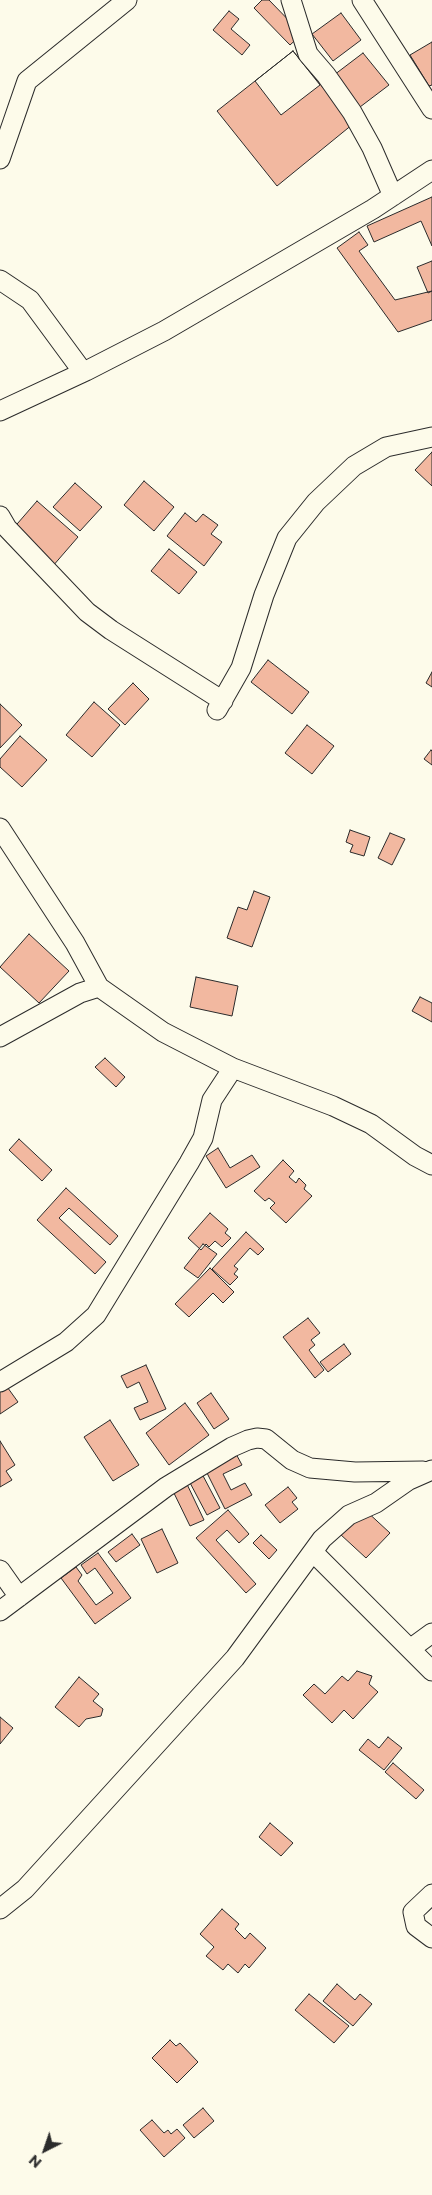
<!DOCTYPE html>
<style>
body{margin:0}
#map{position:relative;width:432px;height:2195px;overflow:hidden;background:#fdfbea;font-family:Montserrat,sans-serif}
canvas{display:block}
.north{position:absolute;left:20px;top:2125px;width:50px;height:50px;-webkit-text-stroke:4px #fdfbea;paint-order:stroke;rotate:221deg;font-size:14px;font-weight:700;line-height:20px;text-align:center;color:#2b2b2b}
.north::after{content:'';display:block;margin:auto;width:18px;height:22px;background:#2b2b2b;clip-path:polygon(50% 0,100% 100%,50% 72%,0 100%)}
</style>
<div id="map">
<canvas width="432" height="2195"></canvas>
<div class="north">N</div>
</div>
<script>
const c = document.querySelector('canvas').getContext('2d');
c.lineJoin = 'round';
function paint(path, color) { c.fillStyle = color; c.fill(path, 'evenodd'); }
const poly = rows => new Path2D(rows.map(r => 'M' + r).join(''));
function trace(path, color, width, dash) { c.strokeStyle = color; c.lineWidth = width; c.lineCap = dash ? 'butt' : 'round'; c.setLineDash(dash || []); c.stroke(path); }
const building = poly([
 [262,0,269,0,302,34,290,45,254,8,262,0],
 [229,11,239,19,231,29,250,45,242,55,213,30,229,11],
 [341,13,361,40,333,61,312,34,341,13],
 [432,42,432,85,429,86,410,55,432,42],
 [293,51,353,124,277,186,217,111,293,51],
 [293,51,320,85,281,115,255,81,293,51],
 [363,53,389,85,360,107,334,75,363,53],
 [432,197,432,246,421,221,374,242,367,226,432,197],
 [359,232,368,245,359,251,395,300,432,291,432,320,398,332,337,248,359,232],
 [432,261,432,291,428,293,417,267,432,261],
 [432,452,432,486,415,470,432,452],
 [144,481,174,507,154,531,124,505,144,481],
 [75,483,102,507,80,531,53,507,75,483],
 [37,501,78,537,52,567,11,531,37,501],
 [185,513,196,522,203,514,218,525,211,534,222,542,204,566,167,536,185,513],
 [169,549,197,572,179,594,151,571,169,549],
 [268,660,309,692,292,714,251,682,268,660],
 [432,672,432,687,426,683,432,672],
 [133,683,149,699,125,725,108,709,133,683],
 [94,702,120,725,92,757,66,735,94,702],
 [0,704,22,725,0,748,0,704],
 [307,725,334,746,312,774,285,753,307,725],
 [20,736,47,760,22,787,0,767,0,759,20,736],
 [431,750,432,751,432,765,424,759,431,750],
 [350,830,370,837,364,856,350,852,353,845,346,842,350,830],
 [390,833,405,839,392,865,378,858,390,833],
 [254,891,270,897,252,947,227,938,238,907,247,910,254,891],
 [29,934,69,971,39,1003,0,967,29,934],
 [196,977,238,986,232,1016,190,1007,196,977],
 [420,997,432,1003,432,1022,412,1011,420,997],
 [105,1058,125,1077,116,1087,95,1067,105,1058],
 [19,1139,52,1170,42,1181,9,1150,19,1139],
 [218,1148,230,1168,252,1155,260,1167,226,1188,206,1156,218,1148],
 [283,1160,294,1171,289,1177,296,1183,299,1178,306,1185,304,1189,312,1196,286,1223,270,1208,275,1203,269,1198,265,1201,254,1191,283,1160],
 [66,1188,118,1236,110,1245,69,1208,59,1218,106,1262,95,1274,37,1220,66,1188],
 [210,1213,228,1229,225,1233,231,1238,222,1247,215,1241,209,1247,206,1244,201,1250,188,1238,210,1213],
 [246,1232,264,1249,258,1255,250,1248,234,1266,238,1269,234,1274,238,1277,230,1285,212,1269,246,1232],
 [203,1244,217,1254,198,1278,184,1268,203,1244],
 [210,1268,234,1292,223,1303,213,1293,189,1317,175,1304,210,1268],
 [308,1318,320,1333,311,1340,315,1345,309,1350,324,1370,315,1378,283,1337,308,1318],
 [344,1344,351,1354,328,1372,320,1362,344,1344],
 [146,1365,166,1409,140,1420,134,1408,148,1402,139,1382,127,1388,121,1376,146,1365],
 [5,1384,18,1402,0,1414,0,1387,5,1384],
 [211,1393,229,1419,214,1429,197,1403,211,1393],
 [185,1403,209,1435,169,1465,146,1433,185,1403],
 [110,1420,139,1465,113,1481,84,1437,110,1420],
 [0,1441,15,1465,6,1471,12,1480,0,1487,0,1441],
 [235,1452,242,1465,223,1474,231,1490,245,1483,252,1495,225,1509,204,1467,235,1452],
 [201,1472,220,1508,207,1515,188,1479,201,1472],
 [185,1480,204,1520,190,1526,171,1487,185,1480],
 [288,1487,297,1498,292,1502,298,1509,280,1523,265,1505,288,1487],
 [364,1509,390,1533,366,1558,340,1534,364,1509],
 [228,1510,249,1534,239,1543,227,1530,216,1540,256,1584,246,1593,196,1538,228,1510],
 [162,1529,178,1563,157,1573,141,1539,162,1529],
 [132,1534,140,1545,116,1562,108,1552,132,1534],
 [261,1535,277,1550,269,1559,253,1543,261,1535],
 [98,1553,131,1598,95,1624,61,1578,76,1567,82,1575,78,1581,96,1605,113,1593,95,1568,87,1574,81,1565,98,1553],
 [357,1671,372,1676,369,1684,378,1692,353,1719,344,1710,332,1723,303,1695,314,1684,325,1694,342,1676,348,1681,357,1671],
 [79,1677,99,1694,93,1701,103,1709,101,1716,86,1719,79,1727,55,1707,79,1677],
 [0,1717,13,1728,0,1744,0,1717],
 [388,1737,402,1748,384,1770,359,1750,368,1739,379,1748,388,1737],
 [393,1763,424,1790,416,1799,385,1772,393,1763],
 [270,1823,293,1843,281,1856,259,1837,270,1823],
 [222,1909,239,1924,235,1929,245,1939,250,1933,266,1948,249,1968,245,1964,238,1973,228,1964,223,1970,206,1956,214,1947,200,1934,222,1909],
 [337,1984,355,2000,360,1994,372,2004,353,2026,323,2001,337,1984],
 [309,1994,349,2026,334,2043,295,2010,309,1994],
 [170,2040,176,2046,180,2043,198,2062,177,2083,152,2058,170,2040],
 [203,2108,214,2121,194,2138,183,2125,203,2108],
 [152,2120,164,2133,168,2130,171,2134,177,2129,185,2138,164,2157,140,2130,152,2120]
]);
const street = poly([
 [291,0,308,54,326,75,352,112,372,148,393,196],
 [362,0,432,109],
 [0,159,27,81,127,0],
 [0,280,30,300,83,372],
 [0,411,86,371,164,331,373,209,432,170],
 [0,516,7,528,87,612,111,630,223,701],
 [217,710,241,668,264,595,287,538,316,502,354,466,386,447,432,437],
 [0,828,75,943,99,987],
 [0,1037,80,993,99,987,163,1032,233,1068,333,1106,371,1124,415,1156,432,1165],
 [0,1382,66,1342,96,1315,189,1163,203,1138,212,1100,233,1068],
 [313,1552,432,1671],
 [0,1570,19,1597],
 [0,1611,166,1487,232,1447,248,1440,257,1438,266,1439,292,1460,310,1468,355,1472,423,1471],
 [410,1649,432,1633],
 [432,1894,413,1912,416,1926,432,1938],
 [0,1909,25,1889,235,1658,322,1539,349,1515,376,1503,409,1480,432,1470]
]);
paint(building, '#f2b8a0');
trace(building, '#2b2b2b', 1);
trace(street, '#2b2b2b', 21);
trace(street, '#fdfbea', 19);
</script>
